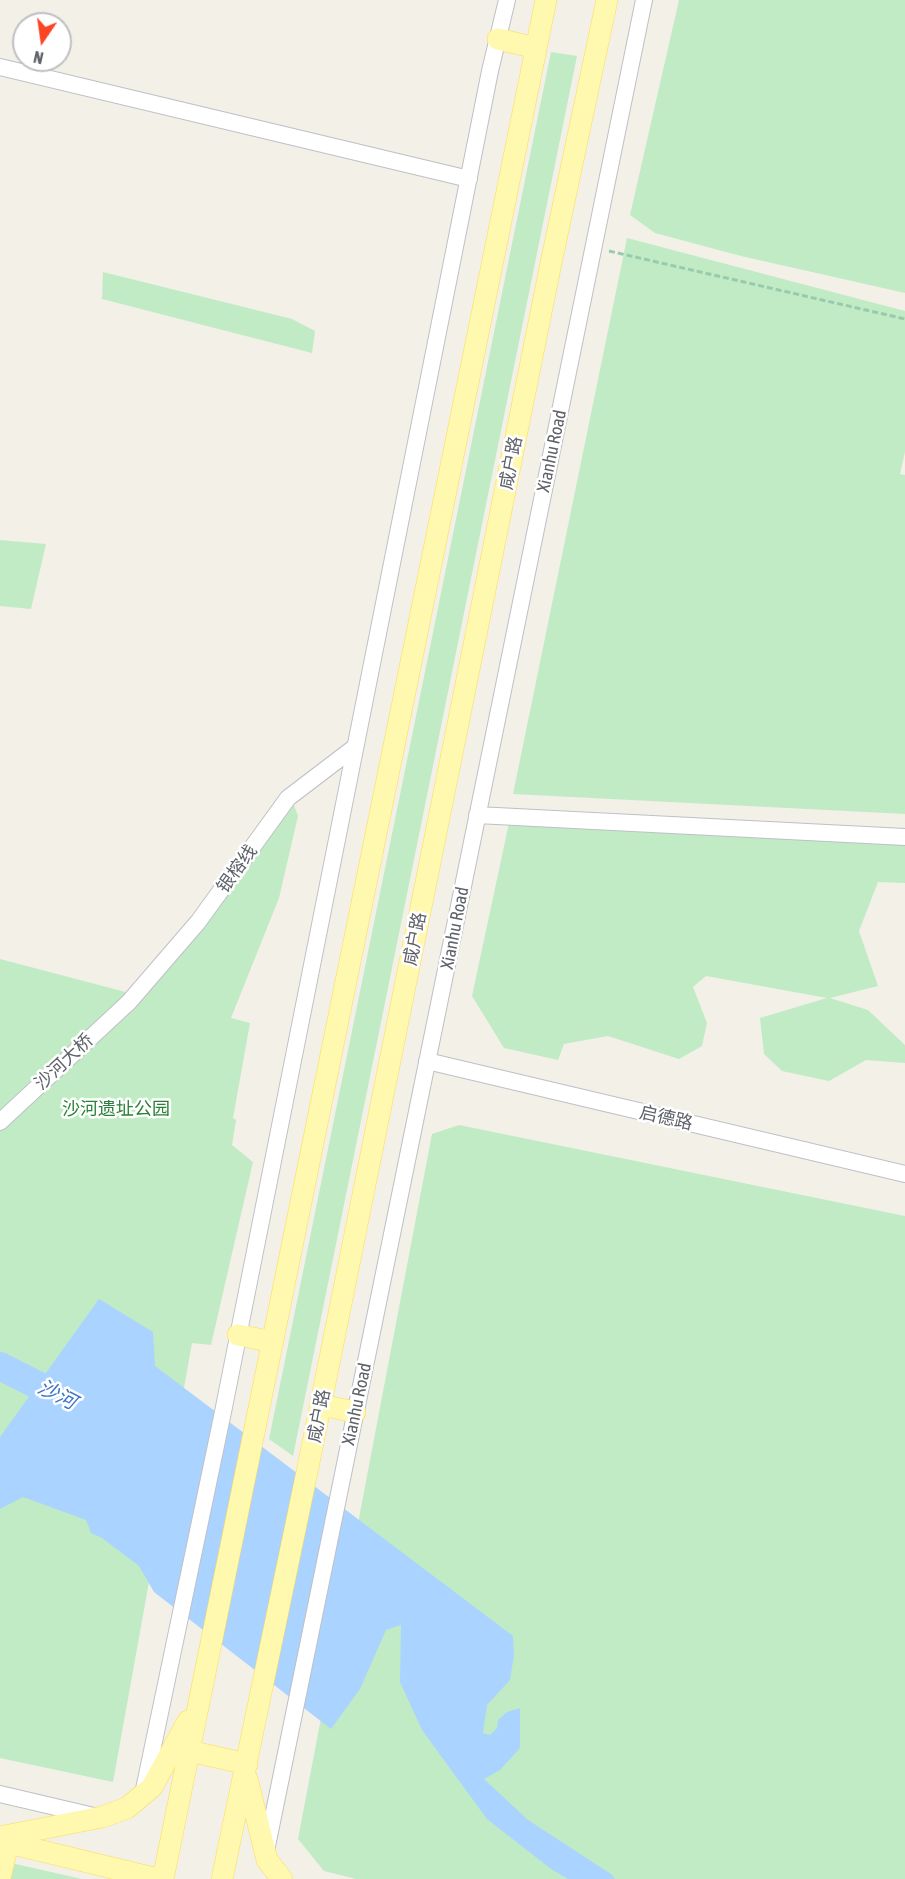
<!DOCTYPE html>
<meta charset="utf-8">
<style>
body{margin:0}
#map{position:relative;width:905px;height:1879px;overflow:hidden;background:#f2f0e7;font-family:"Asap Condensed",sans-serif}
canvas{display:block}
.north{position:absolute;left:12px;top:12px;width:60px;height:60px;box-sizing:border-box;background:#fff;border:2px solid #bfc0c3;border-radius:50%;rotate:193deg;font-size:16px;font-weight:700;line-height:24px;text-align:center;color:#5e6269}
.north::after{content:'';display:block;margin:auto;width:21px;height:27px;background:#fc4523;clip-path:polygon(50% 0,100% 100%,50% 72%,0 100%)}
</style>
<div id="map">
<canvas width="905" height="1879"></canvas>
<div class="north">N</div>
</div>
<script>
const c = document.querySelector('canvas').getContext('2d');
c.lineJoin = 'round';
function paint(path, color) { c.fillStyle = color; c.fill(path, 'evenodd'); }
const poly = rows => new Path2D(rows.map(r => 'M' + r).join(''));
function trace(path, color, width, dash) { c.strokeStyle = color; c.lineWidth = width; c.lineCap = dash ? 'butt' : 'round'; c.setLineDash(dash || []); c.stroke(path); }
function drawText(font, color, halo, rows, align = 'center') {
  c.font = font + ' "Asap Condensed","Noto Sans SC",sans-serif'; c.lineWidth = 5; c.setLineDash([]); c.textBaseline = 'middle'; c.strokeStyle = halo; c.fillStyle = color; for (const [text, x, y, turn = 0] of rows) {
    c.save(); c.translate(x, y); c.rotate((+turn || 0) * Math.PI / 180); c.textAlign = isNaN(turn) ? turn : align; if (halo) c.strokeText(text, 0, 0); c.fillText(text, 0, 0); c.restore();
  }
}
const green = poly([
 [679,0,905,0,905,293,741,256,655,233,630,215],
 [551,52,577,56,293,1456,269,1439],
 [627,238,905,311,905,452,900,474,905,475,905,814,513,794],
 [103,272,292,319,315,331,312,353,102,299],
 [0,540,46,544,31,609,0,606],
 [292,800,298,816,279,898,231,1018,250,1023,233,1118,236,1120,232,1145,253,1162,211,1345,192,1343,113,1782,0,1758,0,959,137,995],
 [512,809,905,829,905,883,878,882,859,931,878,986,830,998,868,1010,905,1045,905,1063,866,1060,829,1081,782,1071,764,1054,760,1018,827,998,706,976,693,987,707,1023,702,1046,679,1059,608,1036,564,1044,558,1060,504,1048,472,996],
 [459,1125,905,1216,905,1879,356,1879,324,1871,298,1839,432,1134],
 [11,1863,82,1879,7,1879]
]);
const water = poly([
 [99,1299,153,1332,155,1366,513,1636,514,1655,510,1680,487,1705,483,1733,490,1735,497,1728,498,1720,507,1712,520,1708,520,1748,500,1770,484,1779,528,1820,611,1874,615,1879,568,1879,551,1869,487,1819,422,1730,400,1682,401,1625,386,1630,360,1689,331,1729,154,1592,139,1566,102,1538,91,1533,86,1520,23,1497,0,1509,0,1437]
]);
const river = poly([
 [0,1366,73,1403]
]);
const path = poly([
 [609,251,905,319]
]);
const minor = poly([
 [0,67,469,179],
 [477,815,905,837],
 [427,1061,905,1174],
 [0,1122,129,1002,198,922,288,798,355,747],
 [0,1794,98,1817],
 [143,1794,223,1412,490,71,507,0],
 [266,1851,644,0]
]);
const major = poly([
 [498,39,536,48],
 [238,1335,273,1342],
 [321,1405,355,1412],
 [189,1751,247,1764],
 [247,1779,267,1860,282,1879],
 [0,1837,102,1817,127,1808,152,1787,188,1721],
 [0,1841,158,1879],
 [0,1878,8,1844],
 [163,1879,546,0],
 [222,1879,307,1472,551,263,607,0]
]);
const streetNames = [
 ["Xianhu Road",552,451,-78],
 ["咸户路",511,463,-79],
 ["银榕线",237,869,-54],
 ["Xianhu Road",455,928,-79],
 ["咸户路",415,939,-79],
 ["沙河大桥",64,1062,-43],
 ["启德路",666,1118,13],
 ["Xianhu Road",357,1404,-78],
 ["咸户路",319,1416,-79]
];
const parkNames = [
 ["沙河遗址公园",116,1109]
];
const waterNames = [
 ["沙河",57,1395,27]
];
paint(green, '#c1ebc5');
paint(water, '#aad3ff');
trace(river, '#aad3ff', 28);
trace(minor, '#bec0c7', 18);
trace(major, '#ffdc53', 22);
trace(path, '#98cbab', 3, [6, 3]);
trace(minor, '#fff', 16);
trace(major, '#fff8af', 21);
drawText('18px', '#5e6269', '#fff', streetNames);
drawText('18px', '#2a8236', '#fff', parkNames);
drawText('italic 20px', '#3c75c7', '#fff', waterNames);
</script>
